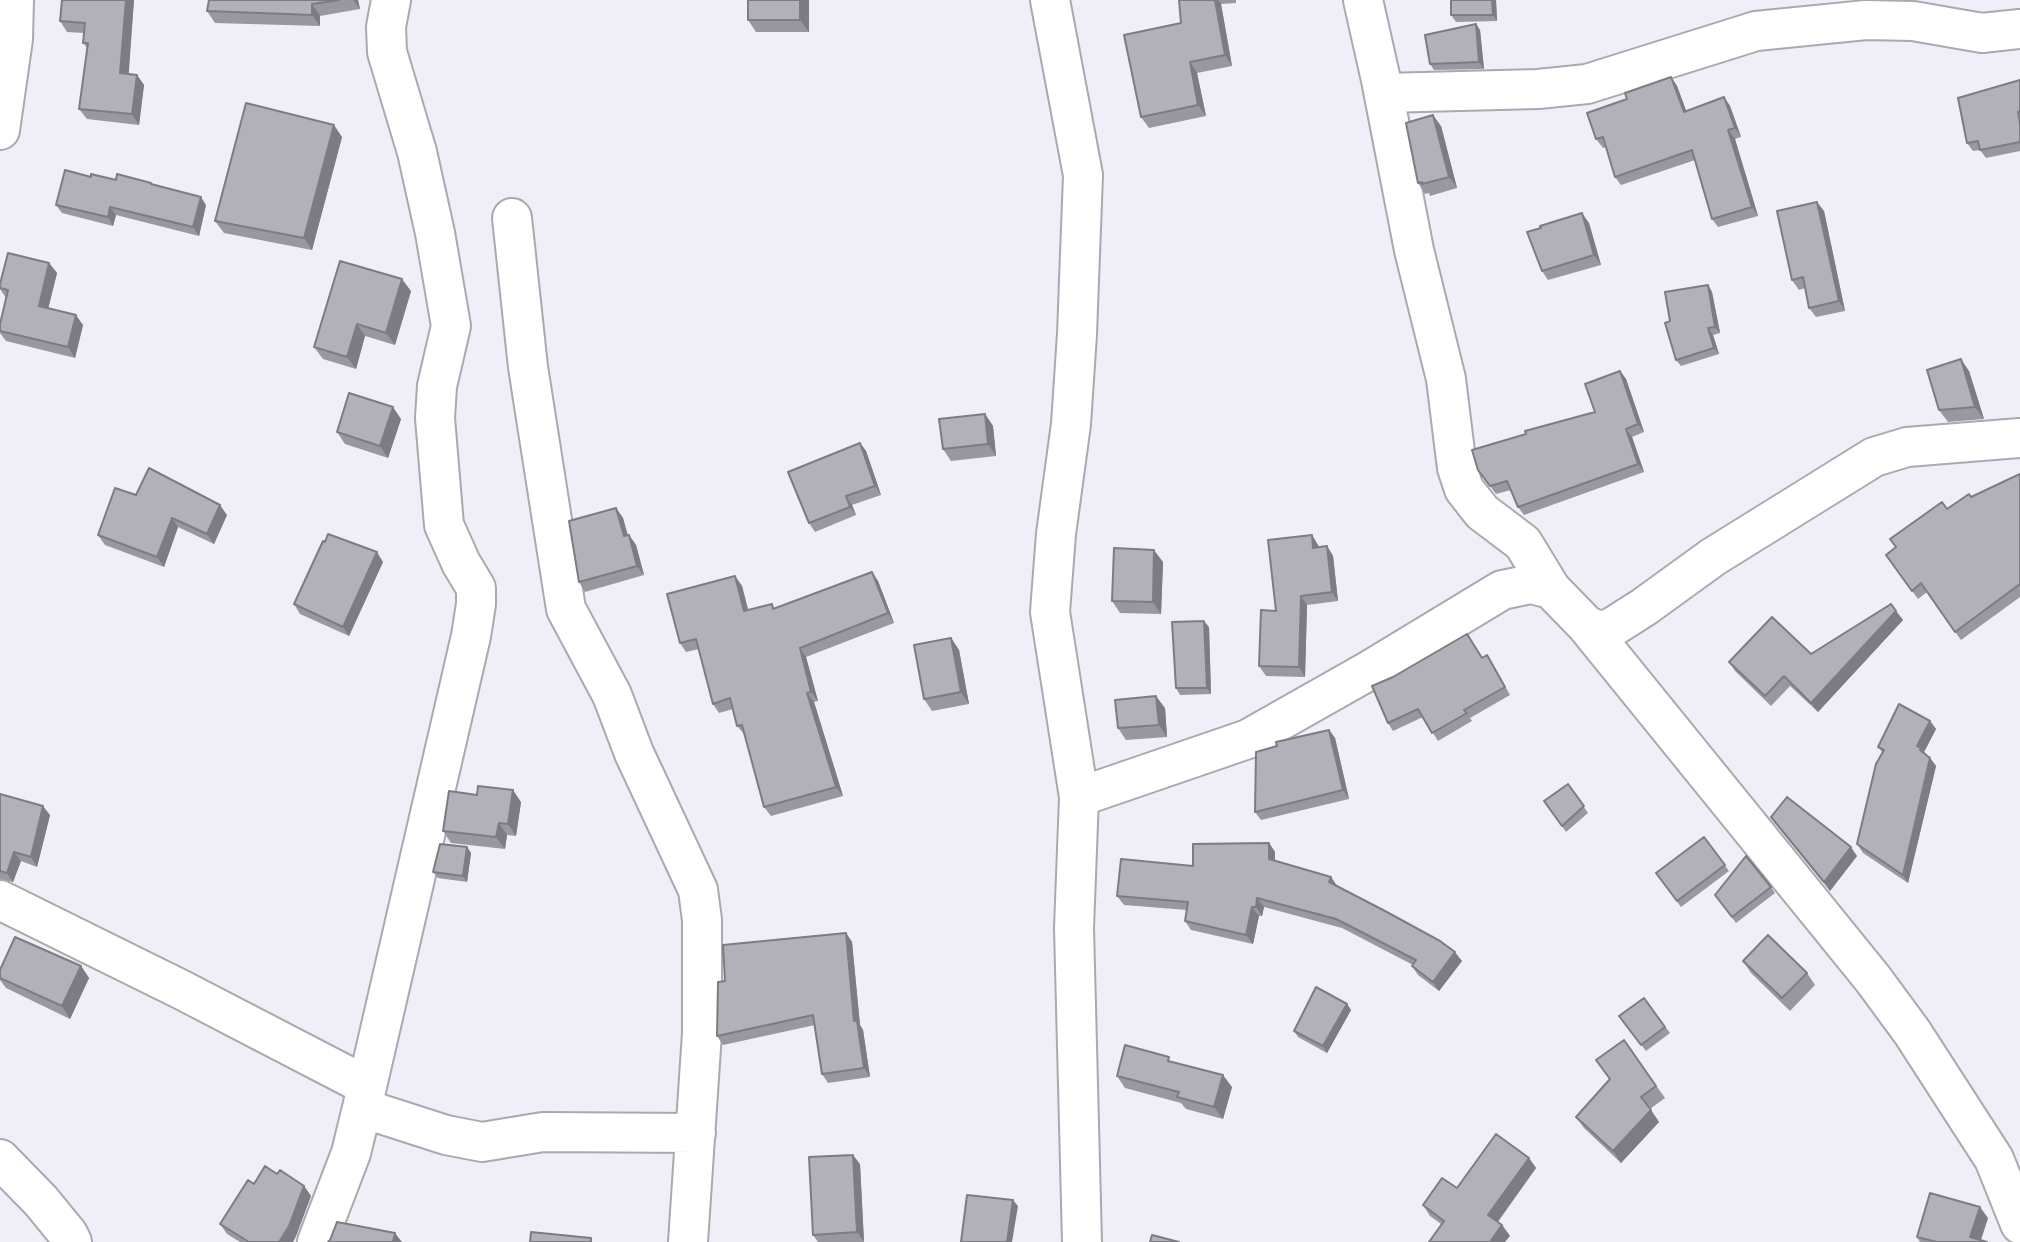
<!DOCTYPE html>
<style>
body{margin:0}
canvas{display:block;background:#f0eef7}
</style>
<canvas width="2020" height="1242"></canvas>
<script>
const c = document.querySelector('canvas').getContext('2d');
c.lineJoin = 'round';
const poly = rows => new Path2D(rows.map(r => 'M' + r).join(''));
function trace(path, color, width, dash) { c.strokeStyle = color; c.lineWidth = width; c.lineCap = dash ? 'butt' : 'round'; c.setLineDash(dash || []); c.stroke(path); }
function paint(path, color) { c.fillStyle = color; c.fill(path, 'evenodd'); }
const minor = poly([
 [1050,0,1083,175,1077,334,1071,424,1056,534,1050,612,1079,797,1074,928,1082,1242],
 [1363,0,1381,80,1414,250,1446,379,1457,468,1464,489,1482,512,1523,543,1551,589],
 [1384,93,1538,89,1587,84,1756,31,1866,20,1913,21,1982,33,2020,29],
 [0,130,13,39,14,0],
 [512,218,528,367,566,609,612,695,634,753,698,890,702,920,702,1033,688,1242],
 [1586,625,1873,979,1912,1032,1994,1159,2020,1224],
 [1079,797,1248,739,1370,670,1502,590,1531,584,1551,589,1586,625,1599,631,1611,628,1644,607,1713,557,1874,457,1907,447,2020,438],
 [0,900,182,990,367,1086],
 [362,1108,446,1135,482,1142,543,1132,696,1133],
 [0,1159,41,1201,68,1234,72,1242],
 [317,1242,351,1153,362,1108,471,636,476,604,476,588,461,563,444,525,435,418,437,386,451,326,435,233,417,152,387,52,386,27,391,0]
]);
const wall = poly([
 [134,0,128,74,137,75,144,85,139,125,87,119,79,109,88,49,83,43,84,33,67,32,60,21],
 [209,0,358,0,360,9,320,16,320,26,215,23,207,11],
 [748,0,809,0,809,32,756,32,748,20],
 [1179,0,1236,0,1236,3,1221,4,1232,66,1197,73,1206,116,1149,128,1141,117,1181,23],
 [1496,0,1497,21,1456,22,1451,15],
 [1476,24,1480,30,1484,69,1434,70,1430,64],
 [1671,77,1677,86,1686,111,1724,97,1730,106,1741,137,1735,139,1758,216,1718,227,1712,219,1695,160,1621,185,1615,177,1606,147,1603,148,1596,139,1627,99],
 [2020,80,2020,151,1986,158,1980,150,1973,151,1967,143],
 [1441,126,1457,188,1430,196,1429,193,1425,194,1418,183],
 [342,137,312,250,224,233,215,221],
 [91,177,152,185,206,205,199,236,116,215,113,226,62,213,56,205],
 [1824,211,1845,311,1816,317,1809,308,1805,288,1799,290,1792,280],
 [1589,223,1601,265,1548,280,1542,271,1541,228],
 [49,263,57,273,48,309,83,325,75,358,6,341,0,333,0,324,6,298,0,289,0,284],
 [1708,285,1712,292,1720,333,1713,335,1719,354,1681,366,1676,360,1670,321],
 [411,291,395,345,365,336,356,369,323,359,314,347],
 [1620,371,1626,379,1644,432,1632,437,1644,472,1524,515,1518,507,1511,490,1496,494,1478,470,1595,412],
 [1969,371,1984,419,1948,422,1939,410],
 [985,414,993,426,996,456,951,461,943,449],
 [401,419,388,458,345,444,337,432],
 [860,443,866,451,881,495,852,505,856,515,815,532,809,523],
 [2020,474,2020,597,1961,640,1927,592,1918,599,1886,555,1947,509],
 [136,495,227,515,214,544,178,527,164,567,105,545,98,535],
 [616,508,623,518,628,535,629,535,636,545,644,575,585,592,579,582],
 [1312,535,1319,547,1327,546,1333,556,1338,601,1307,605,1305,677,1266,676,1259,666,1276,611],
 [383,562,349,636,300,614,294,604],
 [1163,562,1161,614,1120,613,1112,601],
 [872,572,878,581,894,623,806,657,818,701,814,702,843,796,771,816,764,807,745,735,737,726,733,709,719,713,713,704,699,649,686,652,680,643,735,576,742,586,748,610,775,608],
 [1896,611,1903,620,1818,712,1790,686,1771,706,1735,671,1729,662,1811,654],
 [1209,627,1211,694,1180,695,1176,688],
 [1467,634,1482,658,1492,663,1510,695,1470,718,1472,721,1438,741,1423,717,1393,731,1388,723,1393,677],
 [951,638,959,650,969,704,932,711,924,699],
 [1165,708,1167,737,1126,740,1118,728],
 [1930,721,1936,729,1924,752,1930,758,1936,766,1908,883,1863,853,1857,844,1882,752,1878,747],
 [1329,730,1335,738,1349,799,1261,820,1255,812,1277,746],
 [1568,784,1588,813,1566,832,1544,801],
 [0,794,50,815,37,867,21,861,13,882,0,879],
 [521,802,516,836,507,835,505,849,451,843,443,831],
 [1771,817,1857,856,1830,891],
 [1704,837,1729,871,1681,907,1656,873],
 [1269,843,1275,852,1275,861,1331,877,1337,886,1462,961,1439,991,1418,975,1412,966,1413,965,1342,928,1264,907,1262,916,1259,916,1253,944,1191,930,1185,921,1187,910,1124,905,1117,896,1193,866],
 [467,847,471,853,467,882,438,878,433,872],
 [1771,887,1775,893,1736,923,1715,895],
 [846,933,852,942,860,1025,863,1030,870,1077,828,1083,822,1074,815,1025,723,1045,717,1036,725,981],
 [1743,961,1807,973,1815,985,1790,1011,1751,973],
 [81,966,89,978,70,1019,6,988,0,980,0,970],
 [1644,998,1670,1033,1646,1051,1619,1016],
 [1347,1004,1351,1010,1327,1053,1298,1037,1294,1031],
 [1624,1040,1665,1098,1650,1109,1659,1122,1621,1163,1584,1128,1576,1117,1610,1079],
 [1173,1062,1232,1087,1223,1119,1186,1109,1181,1103,1125,1088,1117,1076],
 [1529,1158,1536,1168,1498,1222,1502,1225,1510,1236,1441,1224,1430,1216,1423,1205,1457,1188],
 [860,1164,864,1242,818,1242,813,1235],
 [277,1174,304,1186,311,1196,296,1236,293,1242,240,1242,227,1234,220,1224,254,1184],
 [1988,1218,1981,1240,1987,1242,1920,1242,1917,1237]
]);
const shadedWall = poly([
 [126,0,134,0,128,84,120,73],
 [353,0,358,0,360,9],
 [800,0,809,0,809,32,800,20],
 [1215,0,1218,0,1221,4,1232,66,1225,55],
 [1492,0,1496,0,1497,21,1493,15],
 [312,4,320,16,320,26,312,15],
 [1476,24,1480,30,1484,69,1479,62],
 [1190,62,1197,73,1206,116,1198,105],
 [137,75,144,85,139,125,132,114],
 [1671,77,1677,86,1690,121,1684,112],
 [1724,97,1730,106,1741,137,1735,128],
 [1433,115,1441,126,1457,188,1449,177],
 [334,125,342,137,312,250,304,238],
 [1728,130,1735,139,1758,216,1752,207],
 [201,197,206,205,199,236,193,227],
 [1817,202,1824,211,1845,311,1839,301],
 [110,207,116,215,113,226,108,217],
 [1582,213,1589,223,1601,265,1594,255],
 [49,263,57,273,46,317,39,306],
 [402,279,411,291,395,345,386,333],
 [1708,285,1712,292,1720,333,1715,327],
 [76,315,83,325,75,358,68,347],
 [357,324,365,336,356,369,347,357],
 [1708,328,1713,335,1719,354,1714,348],
 [1961,359,1969,371,1984,419,1975,407],
 [1620,371,1626,379,1644,432,1638,424],
 [393,407,401,419,388,458,380,446],
 [985,414,993,426,996,456,988,444],
 [1626,429,1632,437,1644,472,1638,464],
 [860,443,866,451,881,495,875,486],
 [846,496,852,505,856,515,850,507],
 [220,505,227,515,214,544,207,534],
 [616,508,623,518,630,546,624,536],
 [172,518,178,527,164,567,157,557],
 [629,535,636,545,644,575,637,566],
 [1312,535,1318,545,1320,557,1313,548],
 [1327,546,1333,556,1338,601,1332,592],
 [1154,550,1163,562,1161,614,1153,602],
 [377,552,383,562,349,636,343,627],
 [872,572,878,581,894,623,888,613],
 [735,576,742,586,751,621,744,611],
 [1301,596,1307,605,1305,677,1299,667],
 [1896,611,1903,620,1818,712,1811,703],
 [1204,621,1209,627,1211,694,1207,688],
 [951,638,959,650,969,704,961,692],
 [800,648,806,657,818,701,811,692],
 [807,693,814,702,843,796,836,787],
 [1156,696,1165,708,1167,737,1159,725],
 [1930,721,1936,729,1924,752,1927,756,1920,750,1917,746],
 [1329,730,1335,738,1349,799,1343,790],
 [1930,758,1936,766,1908,883,1903,875],
 [513,790,521,802,516,836,508,824],
 [43,806,50,815,37,867,31,857],
 [499,823,507,835,505,849,496,837],
 [1269,843,1275,852,1275,868,1269,859],
 [467,847,471,853,467,882,463,876],
 [1851,847,1857,856,1830,891,1824,882],
 [14,852,21,861,13,882,7,873],
 [1331,877,1337,886,1335,891,1329,882],
 [1257,898,1264,907,1262,916,1256,907],
 [1252,907,1259,916,1253,944,1246,935],
 [846,933,852,942,860,1025,863,1030,870,1077,864,1068,854,1021],
 [1455,952,1462,961,1439,991,1433,982],
 [81,966,89,978,70,1019,62,1006],
 [1347,1004,1351,1010,1327,1053,1323,1046],
 [1223,1075,1232,1087,1223,1119,1214,1107],
 [1651,1110,1659,1122,1621,1163,1613,1151],
 [853,1155,860,1164,864,1242,857,1232],
 [1529,1158,1536,1168,1495,1225,1488,1215],
 [304,1186,311,1196,296,1236,293,1242,279,1242],
 [1013,1200,1018,1206,1012,1242,1007,1242],
 [1980,1207,1988,1218,1980,1242,1970,1237],
 [1502,1225,1510,1236,1505,1242,1490,1242],
 [395,1233,402,1242,393,1242]
]);
const building = poly([
 [62,0,126,0,120,73,137,75,132,114,79,109,88,43,83,43,85,23,60,21,62,0],
 [209,0,339,0,312,4,312,15,207,11,209,0],
 [748,0,800,0,800,20,748,20,748,0],
 [1179,0,1215,0,1225,55,1190,62,1198,105,1141,117,1124,35,1181,23,1179,0],
 [1451,0,1492,0,1493,15,1451,15,1451,0],
 [1476,24,1479,62,1430,64,1425,35,1476,24],
 [1671,77,1684,112,1724,97,1735,128,1728,130,1752,207,1712,219,1692,150,1615,177,1603,137,1596,139,1587,113,1627,99,1625,93,1671,77],
 [2020,80,2020,111,2018,112,2020,123,2020,142,1980,150,1978,141,1967,143,1958,98,2020,80],
 [246,103,334,125,304,238,215,221,246,103],
 [1433,115,1449,177,1422,184,1422,182,1418,183,1406,123,1433,115],
 [65,170,91,177,91,174,116,180,117,174,151,183,151,184,201,197,193,227,110,207,108,217,56,205,65,170],
 [1817,202,1839,301,1809,308,1803,277,1792,280,1777,211,1817,202],
 [1582,213,1594,255,1542,271,1527,232,1541,228,1540,226,1582,213],
 [8,253,49,263,39,306,76,315,68,347,0,331,0,324,8,290,0,288,0,284,8,253],
 [340,261,402,279,386,333,357,324,347,357,314,347,340,261],
 [1708,285,1715,327,1708,328,1714,348,1676,360,1665,323,1670,321,1665,292,1708,285],
 [1961,359,1975,407,1939,410,1927,370,1961,359],
 [1620,371,1638,424,1626,429,1638,464,1518,507,1507,481,1490,486,1478,470,1472,450,1526,434,1525,431,1595,412,1585,384,1620,371],
 [349,393,393,407,380,446,337,432,349,393],
 [985,414,988,444,943,449,939,419,985,414],
 [860,443,875,486,846,496,850,507,809,523,788,472,860,443],
 [149,468,220,505,207,534,172,518,157,557,98,535,115,488,136,495,149,468],
 [2020,474,2020,584,1955,632,1921,583,1912,591,1886,555,1896,547,1890,539,1942,502,1947,509,1969,494,1971,497,2020,474],
 [616,508,624,536,629,535,637,566,579,582,569,521,616,508],
 [328,534,377,552,343,627,294,604,323,541,325,542,328,534],
 [1312,535,1313,548,1327,546,1332,592,1301,596,1299,667,1259,666,1261,610,1276,611,1268,540,1312,535],
 [1114,548,1154,550,1153,602,1112,601,1114,548],
 [872,572,888,613,800,648,811,692,807,693,836,787,764,807,742,725,737,726,730,698,713,704,696,639,680,643,667,594,735,576,744,611,772,604,773,609,872,572],
 [1891,604,1896,611,1811,703,1784,676,1765,696,1729,662,1772,617,1811,654,1891,604],
 [1204,621,1207,688,1176,688,1172,622,1204,621],
 [1467,634,1482,658,1487,655,1505,687,1464,710,1467,713,1432,733,1418,709,1388,723,1372,686,1393,677,1467,634],
 [951,638,961,692,924,699,914,645,951,638],
 [1156,696,1159,725,1118,728,1115,700,1156,696],
 [1899,704,1930,721,1917,746,1921,748,1920,750,1930,758,1903,875,1857,844,1876,764,1884,750,1878,747,1899,704],
 [1329,730,1343,790,1255,812,1256,752,1277,746,1276,742,1329,730],
 [1568,784,1584,806,1562,826,1544,801,1568,784],
 [478,786,513,790,508,824,499,823,496,837,443,831,449,791,477,795,478,786],
 [0,794,43,806,31,857,14,852,7,873,0,871,0,794],
 [1787,797,1851,847,1824,882,1771,817,1787,797],
 [1704,837,1725,865,1677,901,1656,873,1704,837],
 [1269,843,1269,859,1331,877,1329,882,1385,911,1440,941,1455,952,1433,982,1412,966,1416,960,1336,919,1257,898,1256,907,1252,907,1246,935,1185,921,1188,902,1117,896,1121,859,1193,866,1193,844,1269,843],
 [440,844,467,847,463,876,433,872,440,844],
 [1746,856,1771,887,1732,917,1715,895,1746,856],
 [846,933,854,1021,857,1021,864,1068,822,1074,813,1015,717,1036,718,982,725,981,723,945,846,933],
 [1768,935,1807,973,1782,998,1743,961,1768,935],
 [15,937,81,966,62,1006,0,978,0,970,15,937],
 [1316,987,1347,1004,1323,1046,1294,1031,1316,987],
 [1644,998,1665,1027,1641,1045,1619,1016,1644,998],
 [1624,1040,1656,1086,1641,1097,1651,1110,1613,1151,1576,1117,1610,1079,1596,1060,1624,1040],
 [1125,1045,1169,1057,1168,1061,1223,1075,1214,1107,1177,1097,1179,1092,1117,1076,1125,1045],
 [1496,1134,1529,1158,1488,1215,1502,1225,1490,1242,1429,1242,1444,1221,1423,1205,1442,1178,1457,1188,1496,1134],
 [853,1155,857,1232,813,1235,809,1157,853,1155],
 [265,1166,277,1174,280,1170,304,1186,289,1226,279,1242,249,1242,220,1224,248,1180,254,1184,265,1166],
 [1930,1193,1980,1207,1970,1237,1987,1242,1937,1242,1917,1237,1930,1193],
 [967,1195,1013,1200,1007,1242,961,1242,967,1195],
 [337,1222,395,1233,393,1242,328,1242,330,1240,337,1222],
 [531,1232,591,1238,591,1242,530,1242,531,1232],
 [1152,1235,1179,1242,1150,1242,1152,1235]
]);
trace(minor, '#aaa8b1', 42);
trace(minor, '#fff', 38);
paint(wall, '#99989f');
paint(shadedWall, '#7d7c82');
paint(building, '#b2b1b9');
trace(building, '#7d7c82', 2);
</script>
